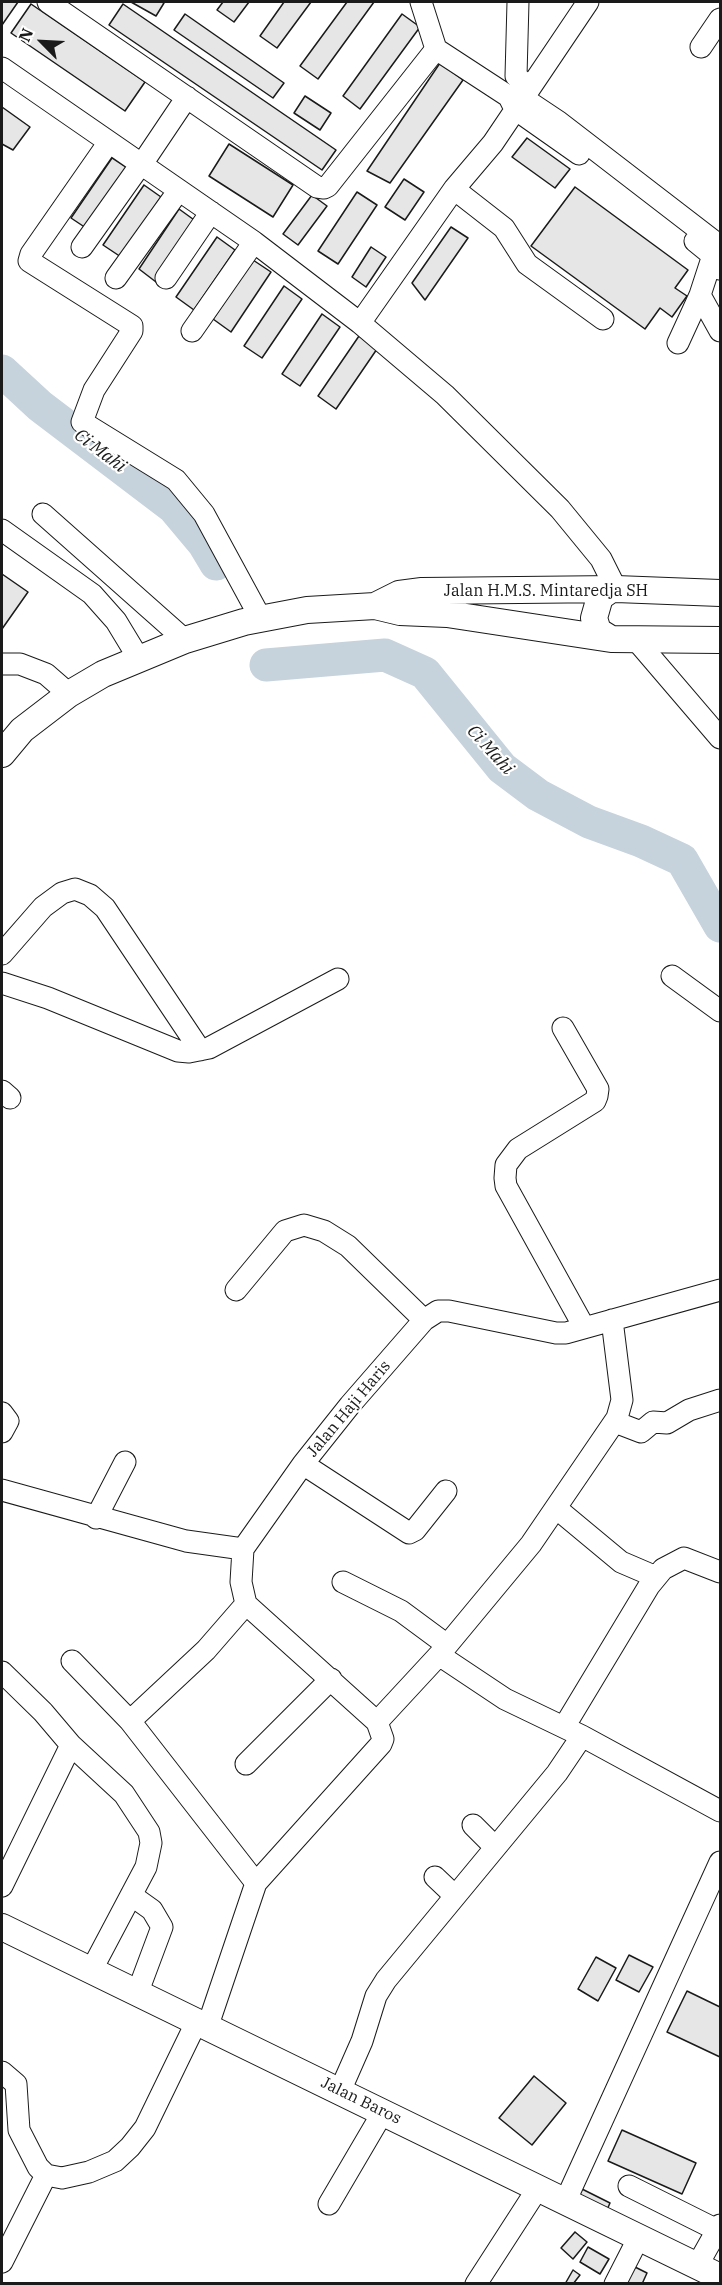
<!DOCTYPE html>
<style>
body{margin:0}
#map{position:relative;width:722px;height:2285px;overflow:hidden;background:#fff;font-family:"IBM Plex Serif",serif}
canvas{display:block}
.frame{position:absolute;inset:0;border:3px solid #1a1a1a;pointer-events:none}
.north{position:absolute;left:12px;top:12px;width:60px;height:60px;-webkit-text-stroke:4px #fff;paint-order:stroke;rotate:294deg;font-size:16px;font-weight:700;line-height:24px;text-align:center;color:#1a1a1a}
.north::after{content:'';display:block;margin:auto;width:21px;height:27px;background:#1a1a1a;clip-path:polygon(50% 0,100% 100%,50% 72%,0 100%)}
</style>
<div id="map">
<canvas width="722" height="2285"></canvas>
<div class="frame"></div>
<div class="north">N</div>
</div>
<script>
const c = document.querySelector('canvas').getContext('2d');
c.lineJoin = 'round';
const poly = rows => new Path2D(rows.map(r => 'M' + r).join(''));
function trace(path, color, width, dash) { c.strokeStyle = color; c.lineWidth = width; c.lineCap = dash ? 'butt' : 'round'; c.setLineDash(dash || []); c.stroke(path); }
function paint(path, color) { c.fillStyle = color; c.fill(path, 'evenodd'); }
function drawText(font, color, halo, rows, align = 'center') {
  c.font = font + ' "IBM Plex Serif",serif'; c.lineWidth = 4.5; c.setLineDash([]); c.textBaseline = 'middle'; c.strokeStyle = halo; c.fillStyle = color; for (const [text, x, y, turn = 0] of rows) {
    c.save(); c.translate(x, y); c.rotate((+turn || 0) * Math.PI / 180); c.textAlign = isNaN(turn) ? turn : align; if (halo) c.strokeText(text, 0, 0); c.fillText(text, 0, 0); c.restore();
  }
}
const river = poly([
 [2,371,40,406,173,507,204,544,216,564],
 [266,665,385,655,425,673,502,768,538,795,589,822,641,841,682,860,720,926]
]);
const building = poly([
 [2,2,18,2,2,25,2,2],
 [131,2,162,2,164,3,156,16,131,2],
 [223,2,249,2,234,22,217,10,223,2],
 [284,2,311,2,277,48,260,36,284,2],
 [347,2,374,2,318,79,300,66,347,2],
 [31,4,145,82,125,111,11,33,31,4],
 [123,4,336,150,322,170,109,25,123,4],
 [185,14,284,83,273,98,174,30,185,14],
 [402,14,420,27,360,109,343,96,402,14],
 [440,63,463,80,390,183,367,171,440,63],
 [305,96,331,113,320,130,294,113,305,96],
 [2,107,30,127,13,150,2,144,2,107],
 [527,138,570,169,555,188,512,157,527,138],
 [229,144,293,185,273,217,209,176,229,144],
 [112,158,130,170,89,230,71,218,112,158],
 [404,179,424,192,405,220,385,207,404,179],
 [144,185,161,197,121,257,103,245,144,185],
 [575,187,688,270,675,288,687,296,672,317,660,308,645,329,531,246,575,187],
 [357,192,377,205,338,264,318,251,357,192],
 [312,195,327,206,298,245,283,234,312,195],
 [179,209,197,222,156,282,139,269,179,209],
 [451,227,468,238,425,300,412,283,451,227],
 [217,237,235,250,194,310,176,297,217,237],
 [371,247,386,257,366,287,352,277,371,247],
 [253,260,271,272,231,332,213,319,253,260],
 [284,286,302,299,262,358,244,346,284,286],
 [322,314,340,327,300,386,282,374,322,314],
 [359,336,377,349,336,409,318,396,359,336],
 [2,574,28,592,2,629,2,574],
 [629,1955,653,1967,639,1992,616,1980,629,1955],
 [596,1957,616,1968,598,2001,578,1989,596,1957],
 [687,1991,720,2007,720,2057,667,2032,687,1991],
 [534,2076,566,2103,532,2145,499,2118,534,2076],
 [622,2130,696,2163,682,2194,608,2161,622,2130],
 [582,2189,610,2203,606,2212,577,2198,582,2189],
 [575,2232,587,2242,573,2259,561,2248,575,2232],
 [588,2247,609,2259,600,2274,580,2262,588,2247],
 [629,2264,647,2273,642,2284,620,2284,629,2264],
 [573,2270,580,2275,573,2284,565,2284,573,2270]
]);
const minor = poly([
 [48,2,317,187,324,188,328,186,436,49],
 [421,2,436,49,508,96,523,98,559,122,720,246],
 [518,2,516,76,530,88],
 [701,47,720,19],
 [2,68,254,242,360,323,445,395,560,509,601,559,616,589],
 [510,99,515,109,579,154],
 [109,142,31,254,29,261,132,326,132,331,94,390,82,422,176,480,204,514,261,619],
 [142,164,187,97],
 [454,189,504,228,527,264,603,319],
 [695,241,711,254,720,269],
 [716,246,700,295,720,331],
 [82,247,141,164],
 [116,278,179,190],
 [166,278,211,212],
 [360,323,454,189,493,143,588,2],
 [192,331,254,242],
 [678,343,700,295],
 [43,514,185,640],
 [2,530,92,594,116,621,139,659],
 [637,641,720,738],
 [2,664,20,664,46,674,69,694],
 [2,954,43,907,62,893,75,889,90,895,105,908,200,1050],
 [672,976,720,1011],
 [2,983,48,998,178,1051,189,1052,209,1048,338,979],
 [563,1028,598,1089,597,1096,595,1101,518,1149,506,1165,505,1178,506,1186,584,1327],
 [2,1091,10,1098],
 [236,1290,285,1231,304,1225,324,1231,348,1246,424,1320],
 [2,1413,8,1421,2,1432],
 [615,1422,641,1432,653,1422,667,1423,689,1410,720,1400],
 [303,1464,409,1533,415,1530,446,1491],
 [2,1490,186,1541,243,1549],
 [556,1508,621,1562,656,1577],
 [96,1518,125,1462],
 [243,1549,303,1464,350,1405,424,1320,438,1311,449,1311,556,1333,566,1333,720,1290],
 [343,1582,401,1611,447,1645],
 [439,1655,531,1544,617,1418,622,1400,612,1320],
 [72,1661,130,1721,256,1883],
 [2,1672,43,1712,71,1745,124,1794,149,1832,151,1843,146,1867,91,1971],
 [130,1721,206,1650,246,1604],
 [564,1727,649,1586,663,1569,684,1558,720,1572],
 [582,1736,720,1811],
 [246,1764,331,1679],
 [473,1825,495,1847],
 [435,1877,455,1896],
 [2,1886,71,1745],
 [131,1895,152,1910,162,1927,137,1994],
 [207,2028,256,1883,381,1744,383,1739,377,1722,246,1604,241,1582,243,1549],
 [2,2072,16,2084,19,2130,38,2167,46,2175],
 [340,2091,362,2041,376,1996,386,1980,557,1773,582,1736,505,1699,439,1655,377,1722],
 [46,2175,62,2178,89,2172,115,2161,130,2147,145,2128,196,2023],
 [629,2186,717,2230],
 [565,2202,720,1862],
 [329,2204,383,2112],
 [2,2262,46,2175],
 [697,2266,720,2225],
 [476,2284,538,2188],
 [615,2284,639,2237]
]);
const major = poly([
 [610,590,600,597,594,618,598,631,611,639],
 [375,606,399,594,422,591,616,589,720,593],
 [2,754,22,730,69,694,103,674,185,640,244,622,307,610,375,606,400,612,447,614,611,639,720,640],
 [2,1927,720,2277]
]);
const streetNames = [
 ["Jalan H.M.S. Mintaredja SH",546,591],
 ["Jalan Haji Haris",349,1409,-50],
 ["Jalan Baros",361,2101,26]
];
const waterNames = [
 ["Ci Mahi",100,451,37],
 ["Ci Mahi",490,750,48]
];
trace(river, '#c6d2dc', 33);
paint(building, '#e6e6e6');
trace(building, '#1a1a1a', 1.5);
trace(minor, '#1a1a1a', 23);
trace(major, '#1a1a1a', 28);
trace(minor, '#fff', 21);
trace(major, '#fff', 26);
drawText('16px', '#1a1a1a', '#fff', streetNames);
drawText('italic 18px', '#1a1a1a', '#fff', waterNames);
</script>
